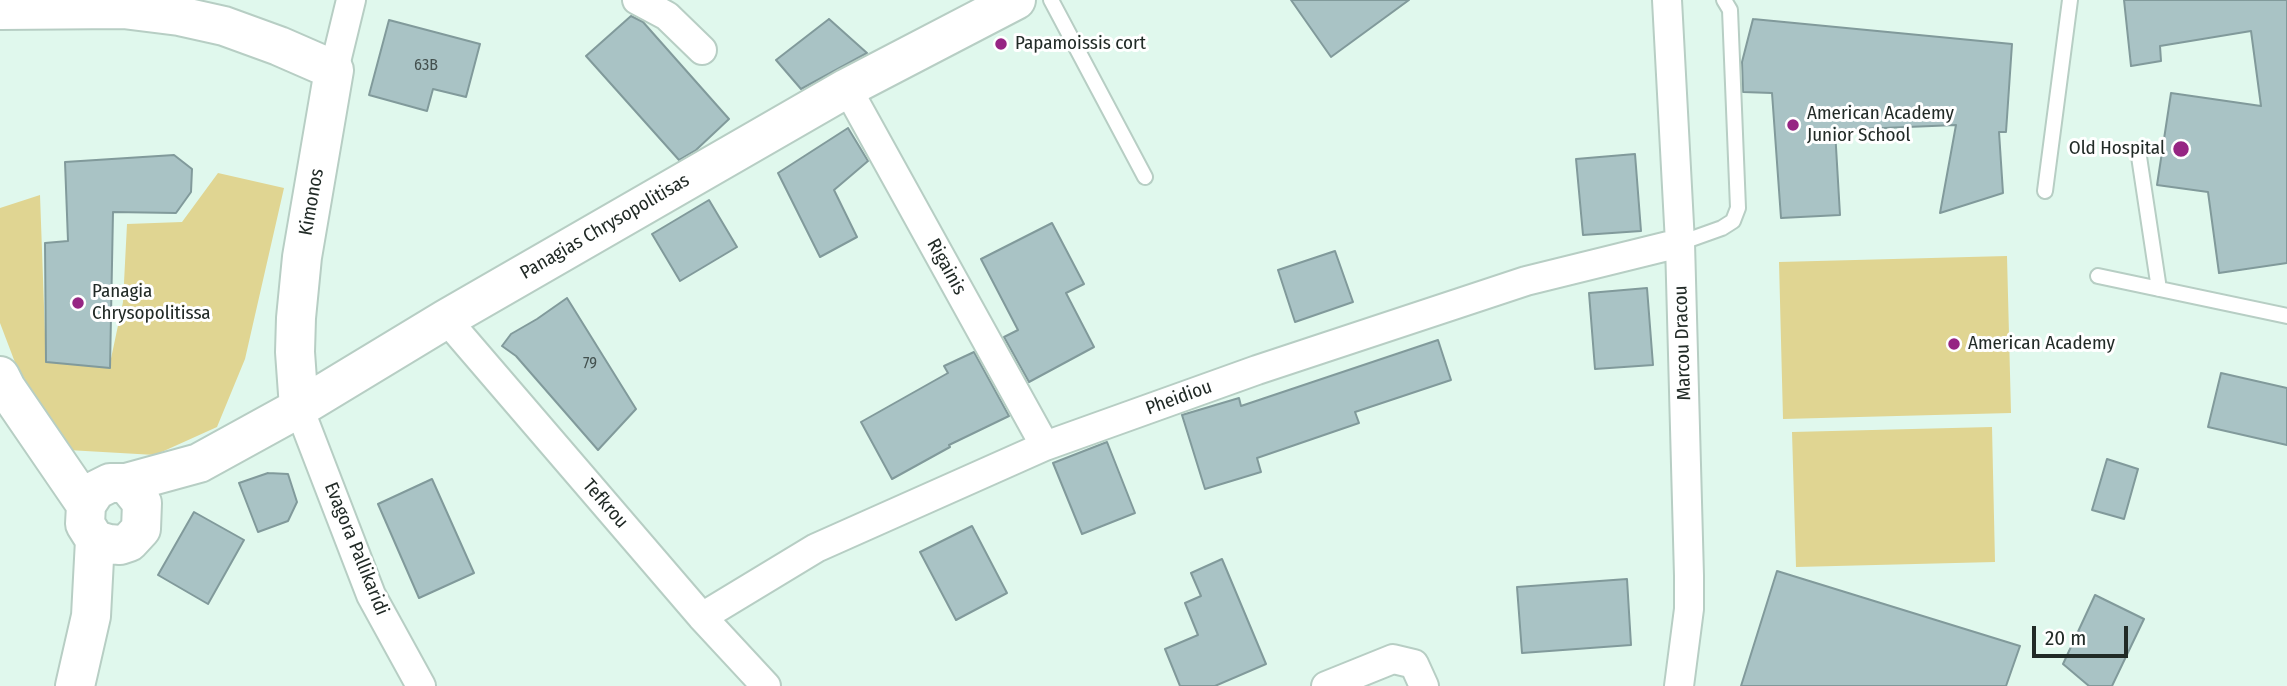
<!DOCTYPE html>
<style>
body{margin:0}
#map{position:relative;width:2287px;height:686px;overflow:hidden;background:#e0f8ed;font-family:"Fira Sans Condensed",sans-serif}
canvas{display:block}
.scale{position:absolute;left:2032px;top:626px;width:96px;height:32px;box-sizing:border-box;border:4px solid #212a26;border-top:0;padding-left:9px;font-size:21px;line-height:24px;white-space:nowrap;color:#212a26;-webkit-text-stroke:5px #fff;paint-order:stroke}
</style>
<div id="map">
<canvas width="2287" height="686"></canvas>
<div class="scale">20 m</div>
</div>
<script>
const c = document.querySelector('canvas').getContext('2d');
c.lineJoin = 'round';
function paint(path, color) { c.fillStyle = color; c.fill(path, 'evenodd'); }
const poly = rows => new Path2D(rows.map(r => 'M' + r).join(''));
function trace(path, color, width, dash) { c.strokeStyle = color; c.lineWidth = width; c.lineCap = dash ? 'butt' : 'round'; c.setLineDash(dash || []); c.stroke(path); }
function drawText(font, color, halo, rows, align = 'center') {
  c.font = font + ' "Fira Sans Condensed",sans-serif'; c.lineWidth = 6; c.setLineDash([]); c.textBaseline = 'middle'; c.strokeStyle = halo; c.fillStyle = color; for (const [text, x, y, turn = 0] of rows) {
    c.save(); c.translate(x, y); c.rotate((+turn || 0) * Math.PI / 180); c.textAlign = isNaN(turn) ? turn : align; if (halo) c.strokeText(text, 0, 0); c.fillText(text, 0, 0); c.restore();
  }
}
const green = poly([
 [218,173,284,188,245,359,217,427,155,455,68,450,16,365,0,323,0,208,40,195,46,362,109,368,123,302,127,224,182,222],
 [2007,256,2011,413,1783,419,1779,262],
 [1992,427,1995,562,1796,567,1792,432]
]);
const building = poly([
 [1291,0,1409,0,1331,57,1291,0],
 [2124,0,2287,0,2287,263,2219,273,2208,192,2157,185,2171,93,2261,106,2251,31,2160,46,2161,61,2131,66,2124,0],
 [631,16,643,22,729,119,696,150,679,160,586,56,631,16],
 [829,19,867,53,801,89,776,60,829,19],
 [1753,19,2012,44,2006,132,1999,132,2003,193,1940,213,1956,125,1835,130,1840,215,1781,218,1772,93,1743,92,1742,62,1753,19],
 [389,20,480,44,466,97,433,89,427,111,369,95,389,20],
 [848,128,868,161,834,190,857,237,820,257,778,173,848,128],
 [1635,154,1641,231,1583,235,1576,159,1635,154],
 [174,155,192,169,191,192,176,213,113,212,110,368,46,362,45,243,68,241,65,162,174,155],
 [709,200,737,247,680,281,652,234,709,200],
 [1052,223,1084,284,1066,293,1094,347,1029,382,1004,337,1018,330,981,259,1052,223],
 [1335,251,1353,302,1295,322,1278,270,1335,251],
 [1647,288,1653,365,1595,369,1589,293,1647,288],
 [567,298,636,409,598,450,516,356,502,346,511,334,537,319,567,298],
 [1438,340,1451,380,1355,412,1359,423,1257,458,1261,472,1205,489,1182,415,1239,398,1241,406,1438,340],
 [974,352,1009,416,949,445,950,447,892,479,861,422,948,373,944,366,974,352],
 [2221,373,2287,388,2287,445,2208,427,2221,373],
 [1107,442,1135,513,1082,534,1053,463,1107,442],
 [2107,459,2138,469,2124,519,2092,510,2107,459],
 [268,473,288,474,297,502,288,521,258,532,239,483,268,473],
 [432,479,474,573,419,598,378,504,432,479],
 [194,512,244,540,208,604,158,575,194,512],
 [972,526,1007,593,956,620,920,552,972,526],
 [1222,559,1266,664,1215,686,1180,686,1165,649,1198,635,1185,603,1201,596,1191,573,1222,559],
 [1777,571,2020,646,2006,686,1741,686,1777,571],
 [1627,579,1631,645,1522,653,1517,587,1627,579],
 [2095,595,2144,619,2112,686,2089,686,2063,664,2095,595]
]);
const lane = poly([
 [1051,0,1145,177],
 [2138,150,2159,289],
 [2045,191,2070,0],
 [1680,243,1722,228,1733,221,1738,208,1730,10,1724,0],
 [2098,276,2287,316]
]);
const street = poly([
 [637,0,667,16,702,50],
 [1667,0,1680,243,1689,576,1689,609,1679,686],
 [334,70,351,0],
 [847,88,1045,446],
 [446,319,702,617,766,686],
 [299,408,371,595,421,686],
 [702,617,816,548,1045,446,1257,370,1526,281,1680,243],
 [1326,686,1393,659,1414,664,1424,686]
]);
const secondary = poly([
 [0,10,123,9,179,16,224,26,279,46,334,70,302,257,296,318,295,352,299,408],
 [0,376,6,388,86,505],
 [126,483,142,503,141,529,129,542,120,545,109,544,95,540,85,524,86,505,96,490,110,483,126,483,199,463,299,408,446,319,847,88,1016,0],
 [75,686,91,616,95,540]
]);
const markers = [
 [1001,44,7,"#962583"],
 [1793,125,7,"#962583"],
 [2181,149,9,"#962583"],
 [78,303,7,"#962583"],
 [1954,344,7,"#962583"]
];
const numberNames = [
 ["63B",426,66],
 ["79",590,364]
];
const poiNames = [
 ["Papamoissis cort",1015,44],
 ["American Academy",1807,114],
 ["Junior School",1807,136],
 ["Old Hospital",2165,149,"right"],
 ["Panagia",92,292],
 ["Chrysopolitissa",92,314],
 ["American Academy",1968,344]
];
const streetNames = [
 ["Kimonos",312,202,-80],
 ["Panagias Chrysopolitisas",605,227,-30],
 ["Rigainis",946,267,61],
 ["Marcou Dracou",1683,343,-92],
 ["Pheidiou",1179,398,-20],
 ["Tefkrou",605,504,49],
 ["Evagora Pallikaridi",356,549,68]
];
paint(green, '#e0d592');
paint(building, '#a9c3c5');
trace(building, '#819a9b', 2);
trace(lane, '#b7cec4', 18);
trace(street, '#b7cec4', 32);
trace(secondary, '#b7cec4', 42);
trace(lane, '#fff', 14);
trace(street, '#fff', 28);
trace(secondary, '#fff', 38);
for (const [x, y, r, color] of markers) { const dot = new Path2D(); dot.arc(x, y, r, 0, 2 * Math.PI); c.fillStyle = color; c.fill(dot); trace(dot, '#fff', 2.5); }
drawText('16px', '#43504e', null, numberNames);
drawText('19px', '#212a26', '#fff', poiNames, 'left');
drawText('19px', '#212a26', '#fff', streetNames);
</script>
